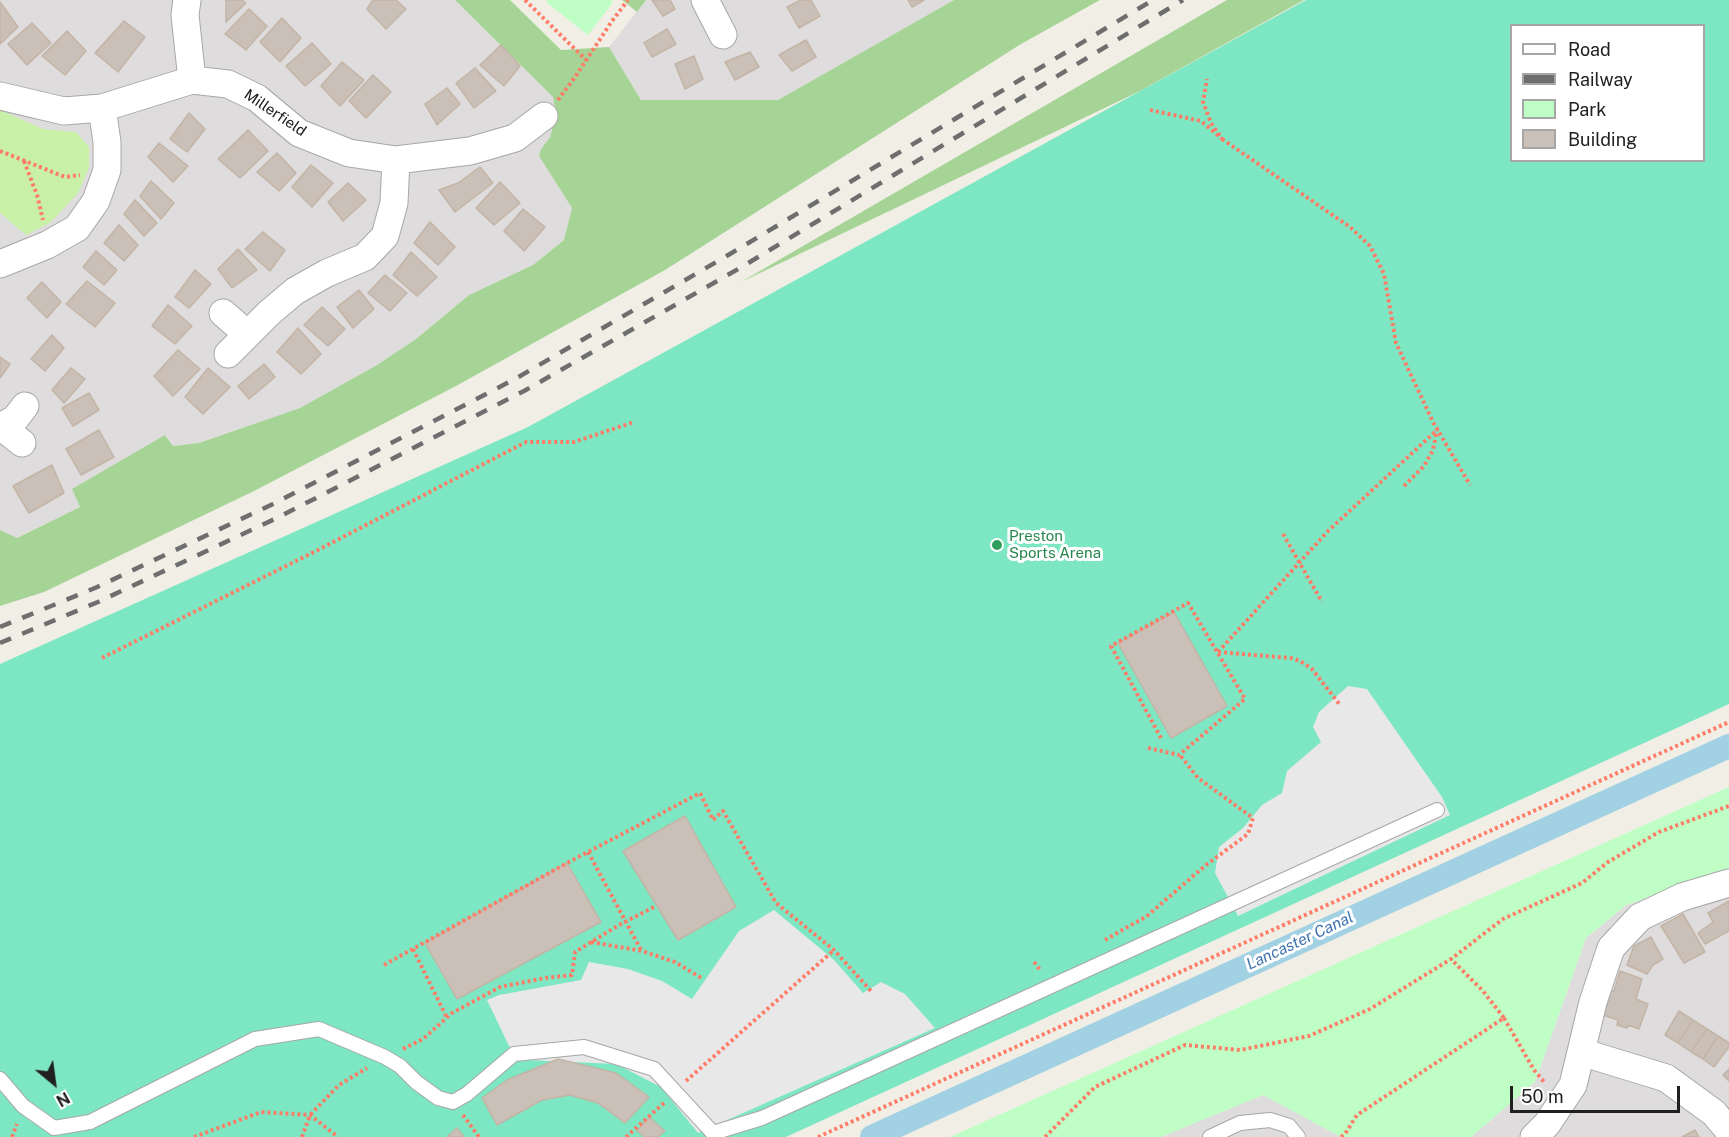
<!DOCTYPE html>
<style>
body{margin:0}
#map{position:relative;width:1729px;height:1137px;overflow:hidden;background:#f1eee5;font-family:"Public Sans",sans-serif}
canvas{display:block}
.legend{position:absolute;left:1510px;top:24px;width:195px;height:138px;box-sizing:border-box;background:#fff;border:2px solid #a6a6a6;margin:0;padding:8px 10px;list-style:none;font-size:18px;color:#202020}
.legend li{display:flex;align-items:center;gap:12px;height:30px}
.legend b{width:30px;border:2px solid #a6a6a6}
.north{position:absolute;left:24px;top:1053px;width:60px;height:60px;-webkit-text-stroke:4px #fff;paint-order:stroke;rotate:151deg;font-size:16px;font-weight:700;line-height:24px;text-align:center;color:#202020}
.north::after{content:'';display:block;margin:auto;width:21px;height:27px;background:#202020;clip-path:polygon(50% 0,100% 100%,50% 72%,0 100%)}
.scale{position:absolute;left:1510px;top:1086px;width:170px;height:27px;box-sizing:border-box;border:3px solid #202020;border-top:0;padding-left:8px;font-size:18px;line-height:21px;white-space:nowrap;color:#202020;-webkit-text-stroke:4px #fff;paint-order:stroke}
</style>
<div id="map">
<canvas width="1729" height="1137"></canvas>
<ul class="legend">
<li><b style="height:8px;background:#fff"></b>Road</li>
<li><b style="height:8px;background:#6e6e6e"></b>Railway</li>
<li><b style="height:16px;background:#bfffc6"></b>Park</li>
<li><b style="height:16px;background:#cac0b8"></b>Building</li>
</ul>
<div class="north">N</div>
<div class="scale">50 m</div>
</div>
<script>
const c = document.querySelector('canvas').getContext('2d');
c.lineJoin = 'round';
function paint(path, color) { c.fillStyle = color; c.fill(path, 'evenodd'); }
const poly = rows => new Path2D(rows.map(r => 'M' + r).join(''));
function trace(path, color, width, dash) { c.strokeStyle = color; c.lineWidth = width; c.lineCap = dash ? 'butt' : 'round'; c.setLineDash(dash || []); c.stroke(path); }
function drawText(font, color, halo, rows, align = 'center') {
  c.font = font + ' "Public Sans",sans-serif'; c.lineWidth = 6; c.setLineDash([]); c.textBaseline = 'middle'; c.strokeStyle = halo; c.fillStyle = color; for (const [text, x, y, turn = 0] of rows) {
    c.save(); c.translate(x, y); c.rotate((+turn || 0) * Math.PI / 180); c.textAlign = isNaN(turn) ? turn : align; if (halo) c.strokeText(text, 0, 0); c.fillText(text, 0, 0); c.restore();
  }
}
const residential = poly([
 [0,0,455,0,553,97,556,115,550,137,541,149,539,156,572,208,564,240,533,265,469,295,416,339,377,365,300,408,199,443,173,446,166,435,72,489,80,507,16,538,0,530],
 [646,0,954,0,778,100,641,100,609,47],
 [1729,869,1729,1137,1471,1137,1535,1082,1586,938,1626,905],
 [1263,1094,1341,1137,1161,1137]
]);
const grass = poly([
 [0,110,43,129,76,132,89,147,89,168,78,193,51,222,26,235,0,213]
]);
const forest = poly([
 [455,0,510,0,561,50,609,47,641,100,778,100,954,0,1100,0,1021,44,665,270,456,386,254,491,44,592,0,606,0,530,17,538,80,507,72,489,165,435,173,446,199,443,300,408,377,365,416,339,469,295,533,265,564,240,572,208,539,156,541,149,550,137,556,115,553,97],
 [622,0,646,0,637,12],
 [1227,0,1304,0,1140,91,741,282]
]);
const park = poly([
 [548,0,610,0,613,2,588,35,546,2],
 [1729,787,1729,869,1626,905,1586,938,1535,1082,1471,1137,1341,1137,1263,1095,1161,1137,950,1137]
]);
const pitch = poly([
 [1306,0,1729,0,1729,704,786,1137,0,1137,0,664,528,427],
 [1512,26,1704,26,1704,160,1512,160]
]);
const parking = poly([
 [1348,686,1367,689,1442,797,1450,815,1238,916,1215,873,1219,847,1243,828,1262,805,1282,793,1287,771,1321,742,1313,727,1319,712],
 [774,910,834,960,863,993,881,982,905,994,935,1028,698,1133,661,1087,616,1064,528,1060,509,1046,487,1000,499,995,581,980,589,962,628,969,662,981,692,999,739,931]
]);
const canal = poly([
 [872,1137,1729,746]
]);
const building = poly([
 [226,0,242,0,246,3,226,22,226,0],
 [373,0,396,0,406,9,386,29,367,9,373,0],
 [652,0,670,0,675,9,663,16,652,0],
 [801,0,811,0,820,16,799,28,787,7,801,0],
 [908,0,924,0,912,7,908,0],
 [0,2,18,27,0,44,0,2],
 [249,9,267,26,246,50,225,34,249,9],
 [282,18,301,38,280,62,260,42,282,18],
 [124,21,145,37,118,72,95,53,124,21],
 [32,23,51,43,27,65,8,44,32,23],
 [667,29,676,44,652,57,644,43,667,29],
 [67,31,86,51,65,75,42,56,67,31],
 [806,40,816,57,792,71,779,55,806,40],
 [312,43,331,64,305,86,286,66,312,43],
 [501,45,520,66,504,86,480,65,501,45],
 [750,52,759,67,735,80,725,62,750,52],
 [694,56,703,79,685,89,675,64,694,56],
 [342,62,364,80,340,106,321,86,342,62],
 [475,68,496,91,474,108,456,83,475,68],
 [373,75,391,92,366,118,349,101,373,75],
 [447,88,460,104,437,125,425,104,447,88],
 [189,113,205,129,187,152,170,139,189,113],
 [248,130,268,151,240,178,218,159,248,130],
 [159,143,188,166,173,182,148,157,159,143],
 [277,153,296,173,279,191,257,172,277,153],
 [311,165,333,183,312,207,292,187,311,165],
 [480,167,493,183,455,212,439,190,458,183,480,167],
 [151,181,174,203,161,219,140,196,151,181],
 [500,182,520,203,494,225,476,208,500,182],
 [348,183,366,200,343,221,328,202,348,183],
 [135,200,157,223,144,236,124,214,135,200],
 [523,209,545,227,524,251,504,231,523,209],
 [430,222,455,247,438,265,414,243,430,222],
 [119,225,138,245,124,261,104,243,119,225],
 [263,232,285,250,270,271,245,249,263,232],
 [238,249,257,270,232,288,218,269,238,249],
 [96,251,117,270,104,285,83,267,96,251],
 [411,252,437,277,417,296,393,275,411,252],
 [195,270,211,284,189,308,175,297,195,270],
 [385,275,407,293,390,311,368,293,385,275],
 [87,281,115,303,95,327,66,304,87,281],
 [42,282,61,302,47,318,27,298,42,282],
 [359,290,374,309,353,328,337,307,359,290],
 [168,305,192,326,175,344,152,326,168,305],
 [322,307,345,329,328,346,304,325,322,307],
 [298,328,321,354,301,374,277,352,298,328],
 [52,335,64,348,45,371,31,359,52,335],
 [178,350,200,369,173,396,154,376,178,350],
 [0,357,10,364,0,378,0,357],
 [264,364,275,377,249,399,238,386,264,364],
 [71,368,85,379,64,403,52,390,71,368],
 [208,368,230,387,203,414,185,397,208,368],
 [89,393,99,410,73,426,62,408,89,393],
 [99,430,114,457,81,475,66,449,99,430],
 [52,465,64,493,29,513,13,486,52,465],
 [1174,612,1227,706,1171,738,1118,643,1174,612],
 [685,816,736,907,678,940,623,851,685,816],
 [567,863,601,922,457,999,425,943,567,863],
 [1729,901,1729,931,1705,944,1698,933,1713,922,1708,913,1729,901],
 [1683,914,1705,952,1684,963,1661,926,1683,914],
 [1651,937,1663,959,1653,965,1647,974,1627,965,1634,946,1651,937],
 [1620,971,1642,979,1636,999,1648,1004,1639,1029,1628,1025,1627,1028,1617,1025,1618,1020,1603,1015,1610,991,1614,991,1620,971],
 [1679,1011,1693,1020,1678,1043,1665,1035,1679,1011],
 [1693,1020,1707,1029,1691,1052,1678,1043,1693,1020],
 [1707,1029,1718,1036,1703,1059,1691,1052,1707,1029],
 [1718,1036,1729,1043,1729,1047,1714,1067,1703,1059,1718,1036],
 [558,1059,616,1073,649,1097,625,1123,598,1103,570,1095,542,1100,497,1125,482,1098,507,1080,558,1059],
 [1729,1069,1729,1081,1723,1075,1729,1069],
 [649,1117,665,1131,658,1137,645,1137,637,1131,649,1117],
 [457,1128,464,1137,447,1137,457,1128],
 [1695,1130,1699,1137,1682,1137,1695,1130]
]);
const path = poly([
 [525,0,586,60],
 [558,100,575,77,612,21,628,0],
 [1150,110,1201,121,1222,139,1211,123,1203,102,1207,79],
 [1222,139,1350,227,1370,246,1384,274,1396,343,1433,422,1470,485],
 [0,151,65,177,80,175],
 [24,161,37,195,43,220],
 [1404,486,1424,466,1433,450,1437,430],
 [1283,534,1322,602],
 [1218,652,1328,531,1437,430],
 [1218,652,1291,658,1300,661,1312,669,1340,705],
 [102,658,316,551,526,442,574,442,634,422],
 [1148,748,1179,755,1245,699,1188,603,1111,646,1161,738],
 [588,852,641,950],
 [1105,940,1147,916,1206,865,1248,834,1253,818,1198,778,1180,755],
 [591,942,642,951,675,962,703,979],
 [413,949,447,1018],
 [1034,962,1041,971],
 [384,965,567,863,700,793,713,820,723,811,776,903,834,950,871,991],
 [1504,1018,1534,1070,1545,1083],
 [403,1049,423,1039,452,1013,500,987,545,978,572,975,575,952,619,925,656,906],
 [686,1081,834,950],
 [463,1115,479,1137],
 [12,1137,17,1124],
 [194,1137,261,1112,310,1115,338,1137],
 [302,1137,310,1115,339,1085,367,1068],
 [626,1137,664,1103],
 [818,1137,1729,722],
 [1045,1137,1095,1087,1185,1045,1240,1050,1309,1036,1370,1009,1451,959,1503,919,1582,883,1608,862,1659,832,1729,806],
 [1341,1137,1345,1134,1357,1115,1504,1018,1483,991,1451,959]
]);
const lane = poly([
 [0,1079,23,1106,54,1128,90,1122,255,1039,319,1029,385,1057,400,1066,416,1082,438,1098,453,1102,467,1094,514,1054,584,1047,654,1069,713,1133,762,1118,1437,810],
 [1210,1137,1240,1123,1270,1120,1289,1126,1298,1137]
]);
const street = poly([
 [187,0,185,15,192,80],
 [705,0,723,35],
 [0,96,64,111,102,108,192,80,228,84,257,98,299,133,349,153,396,160,470,151,515,138,544,116],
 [0,264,47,245,77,228,96,201,107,170,107,142,102,108],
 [223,313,247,334],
 [228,354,269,313,295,291,327,273,365,257,385,236,394,203,396,160],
 [0,426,22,443],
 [0,427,15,419,25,406],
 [1581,1052,1593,1002,1611,948,1640,917,1682,897,1729,883],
 [1534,1137,1547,1124,1573,1085,1581,1052,1666,1078,1714,1113,1729,1131]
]);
const rail = poly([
 [0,627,95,588,273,504,515,379,730,254,1153,0],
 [0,643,98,602,279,517,524,391,740,268,1183,0]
]);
const markers = [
 [997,545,6,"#2e9e5b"]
];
const streetNames = [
 ["Millerfield",275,113,34]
];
const leisureNames = [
 ["Preston",1009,536],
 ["Sports Arena",1009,553]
];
const waterNames = [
 ["Lancaster Canal",1300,941,-25]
];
paint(residential, '#dedcdc');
paint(grass, '#c8f0a6');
paint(forest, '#a6d496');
paint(park, '#bfffc6');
paint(pitch, '#7ce7c2');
paint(parking, '#e8e8e8');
trace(canal, '#a1d1e3', 24);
paint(building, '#cac0b8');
trace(building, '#c4b4a6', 1.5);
trace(lane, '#a7a7a7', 16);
trace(street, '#a7a7a7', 29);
trace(path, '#ff7d68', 4, [3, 3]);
trace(lane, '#fff', 14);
trace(street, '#fff', 27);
trace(rail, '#6e6e6e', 4.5, [12, 12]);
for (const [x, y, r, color] of markers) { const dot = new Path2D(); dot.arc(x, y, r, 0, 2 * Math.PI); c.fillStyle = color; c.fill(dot); trace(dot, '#fff', 2); }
drawText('15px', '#202020', '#fff', streetNames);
drawText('15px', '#27864d', '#fff', leisureNames, 'left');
drawText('italic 16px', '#4074b1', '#fff', waterNames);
</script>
